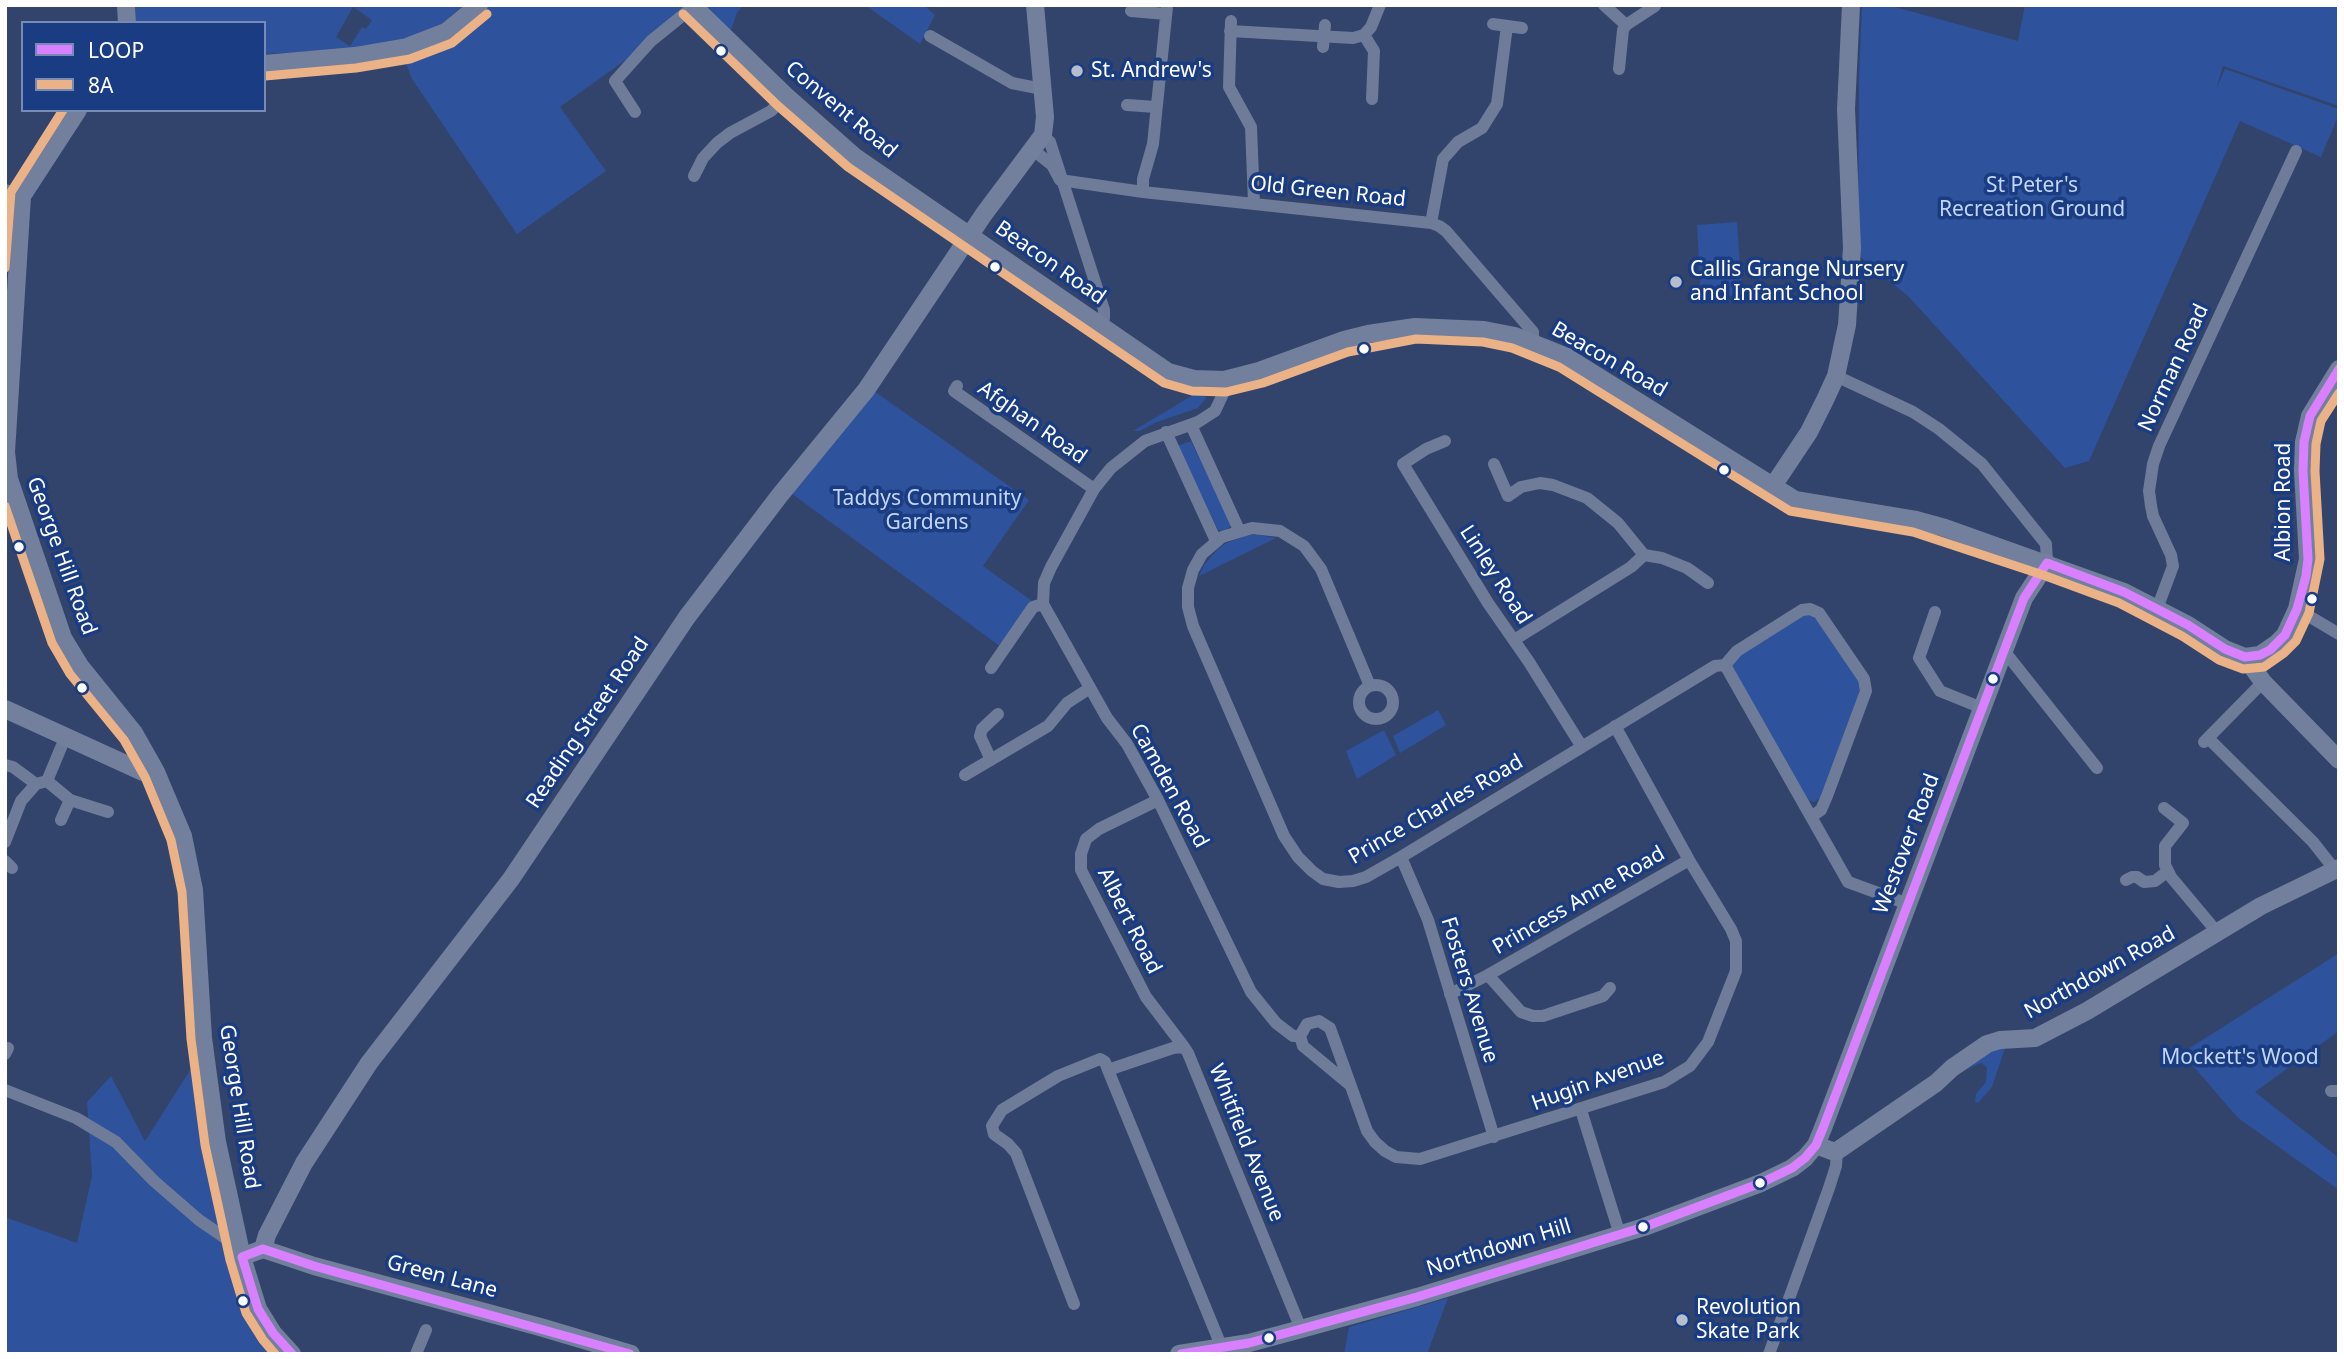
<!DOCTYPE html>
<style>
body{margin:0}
#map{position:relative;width:2344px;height:1359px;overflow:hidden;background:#32446b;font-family:"Noto Sans",sans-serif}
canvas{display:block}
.frame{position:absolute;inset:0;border:7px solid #fff;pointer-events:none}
.legend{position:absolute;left:21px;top:21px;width:245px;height:91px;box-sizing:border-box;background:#1a3c83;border:2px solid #768ab5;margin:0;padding:9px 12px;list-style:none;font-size:21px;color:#fff}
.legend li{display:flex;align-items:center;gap:14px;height:35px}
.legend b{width:35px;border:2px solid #768ab5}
</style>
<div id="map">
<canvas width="2344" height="1359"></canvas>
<div class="frame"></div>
<ul class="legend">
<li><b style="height:9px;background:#d880ff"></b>LOOP</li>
<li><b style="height:9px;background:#ebb288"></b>8A</li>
</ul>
</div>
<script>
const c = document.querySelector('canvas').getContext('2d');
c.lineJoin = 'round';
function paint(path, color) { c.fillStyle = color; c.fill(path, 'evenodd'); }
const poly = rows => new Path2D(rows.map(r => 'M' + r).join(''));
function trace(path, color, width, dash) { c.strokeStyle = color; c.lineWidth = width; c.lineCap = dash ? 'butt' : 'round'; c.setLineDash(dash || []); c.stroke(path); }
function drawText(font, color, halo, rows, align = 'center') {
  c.font = font + ' "Noto Sans",sans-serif'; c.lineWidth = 7; c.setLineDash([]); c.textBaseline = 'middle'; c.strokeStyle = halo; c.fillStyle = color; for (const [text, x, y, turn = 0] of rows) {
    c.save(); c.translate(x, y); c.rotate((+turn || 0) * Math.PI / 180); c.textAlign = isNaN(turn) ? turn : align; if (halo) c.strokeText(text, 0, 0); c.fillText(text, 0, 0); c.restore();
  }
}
const green = poly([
 [136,5,464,5,433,31,370,48,264,54,264,23,136,23],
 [353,7,372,20,366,29,362,27,350,46,336,37],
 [486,5,743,5,737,13,722,55,687,16,560,107,606,171,517,234,412,79,403,56],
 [865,5,924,5,935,15,920,44],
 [1862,5,1888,5,2018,41,2025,5,2339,5,2339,106,2223,66,2216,89,2225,69,2339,109,2339,114,2321,157,2240,121,2089,461,2065,468,1908,296,1858,255,1859,78],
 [1737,222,1742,295,1701,297,1697,225],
 [871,389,1029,500,983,566,1032,601,1001,647,788,491],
 [1203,389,1206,398,1198,408,1157,422,1139,431,1133,431],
 [1191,441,1230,521,1230,527,1223,531,1218,530,1177,446],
 [1248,535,1259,535,1276,538,1199,576,1204,565,1217,550,1226,543],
 [1809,614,1818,620,1862,686,1821,797,1814,802,1807,800,1731,664,1731,660,1801,615],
 [1438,710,1446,725,1400,753,1393,736],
 [1384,730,1396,755,1357,779,1346,751],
 [2339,953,2339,1031,2255,1092,2339,1158,2339,1190,2238,1118,2182,1053],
 [2006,1045,1992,1087,1979,1102,1975,1103,1976,1094,1986,1082,1987,1068,1982,1063,1978,1064,1959,1073,1994,1047],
 [194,1064,213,1184,231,1253,237,1262,241,1285,258,1335,275,1354,5,1354,5,1217,77,1243,92,1176,87,1102,111,1076,145,1141],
 [1448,1298,1427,1354,1344,1354,1349,1327]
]);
const street = poly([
 [1604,5,1626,25],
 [1131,11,1166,14],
 [1231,21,1229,87,1251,127,1254,203],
 [1493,24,1522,28],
 [1230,31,1353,38,1364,35,1371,27,1380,5],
 [1364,35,1374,51,1372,99],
 [930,36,1012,83,1042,89],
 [1323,47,1325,25],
 [1619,69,1623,30,1626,25,1655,6],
 [1127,105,1156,107],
 [635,112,615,81,651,41,693,7],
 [1043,135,1050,142,1104,310,1104,318,1101,326],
 [1032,149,1052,165,1060,180,1143,192,1431,223,1439,226,1446,231,1533,332,1533,343],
 [694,176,703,158,717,143,730,133,771,111,786,96],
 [5,190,22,196],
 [1143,192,1143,179,1153,144,1167,7],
 [1431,223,1443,159,1458,142,1482,128,1497,104,1507,26],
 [1836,376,1913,412,1939,429,1982,464,2046,544,2047,563],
 [1224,380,1224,392,1215,411,1198,422,1145,441,1111,468,1094,489,1051,567,1044,583,1043,604,1107,718,1127,744,1158,800,1251,992,1276,1023,1293,1036,1300,1036],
 [957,386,954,391,1094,489],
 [1191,425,1239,530],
 [1166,432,1216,541],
 [1445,441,1426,449,1403,464,1488,603,1529,662,1582,747],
 [1494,464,1508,496,1521,487,1540,483,1553,485,1587,498,1618,523,1644,555,1662,558,1687,568,1708,583],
 [2157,609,2173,566,2171,555,2153,516,2151,506,2149,491,2153,464,2159,446,2296,151],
 [2297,609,2339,634],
 [1935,612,1919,658,1940,691,1982,708],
 [1514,640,1631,567,1644,555],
 [2005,652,2097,768],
 [1725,665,1737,651,1802,610,1810,609,1819,613,1864,679,1866,691,1827,796,1821,810,1812,816],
 [1725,665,1848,882,1908,904],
 [991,668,1033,607,1043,604],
 '1359 702a17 17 0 1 1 34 0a17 17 0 1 1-34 0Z',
 [1370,686,1321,569,1304,546,1280,531,1252,528,1222,537,1202,554,1193,570,1188,588,1188,607,1193,626,1284,836,1298,857,1312,871,1323,879,1339,882,1353,881,1366,877,1401,857,1715,666,1725,665],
 [2208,738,2313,842,2335,870],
 [2204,742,2263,682],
 [991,760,980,736,982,729,998,714],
 [5,765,13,767,36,784],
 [965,775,1048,726,1067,703,1090,688],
 [47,781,70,800,108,812],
 [1158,800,1099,829,1086,839,1081,854,1081,870,1146,997,1184,1047],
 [2164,808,2183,823,2165,846,2165,865,2171,877,2217,932],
 [61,820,70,800],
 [5,842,21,801,36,784,47,781,65,738],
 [1401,857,1428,920,1494,1137],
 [5,861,12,868],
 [2126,880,2132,877,2137,877,2144,882,2155,881,2168,871],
 [1488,975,1521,1012,1533,1016,1543,1016,1603,996,1610,988],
 [1450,994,1488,975,1689,860],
 [5,1054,8,1048],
 [1108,1070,1173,1048,1184,1047,1188,1053,1301,1329],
 [1350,1085,1303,1046,1300,1036,1307,1024,1319,1021,1330,1028,1367,1131,1375,1142,1385,1151,1396,1157,1420,1159,1664,1082,1690,1066,1708,1042,1736,971,1736,941,1731,929,1689,860,1615,726],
 [5,1090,76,1118,116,1142,154,1181,199,1220,240,1248],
 [2331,1091,2339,1091],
 [1581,1110,1620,1235],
 [1074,1304,1016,1153,1008,1144,994,1134,992,1126,1002,1110,1058,1076,1100,1059,1105,1062,1108,1070,1222,1348],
 [416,1354,426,1330],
 [1769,1354,1829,1188,1836,1166,1837,1151]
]);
const secondary = poly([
 [126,5,127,23],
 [692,5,786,96,855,157,1168,372,1194,379,1224,380,1259,371,1344,340,1368,334,1415,327,1484,330,1515,336,1565,356,1795,500,1916,520,1945,528,2124,592,2188,625,2225,649,2245,657,2263,682,2339,760],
 [264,64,355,56,407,47,446,32,479,5],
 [78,110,22,196,6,452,9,479,63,638,80,666,134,733,156,772,183,836,194,890,203,1038,217,1142,242,1257,258,1309,273,1333,292,1354],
 [1773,486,1809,432,1825,400,1836,376,1847,325,1852,248,1846,109,1851,5],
 [2245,657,2260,655,2276,644,2285,635,2297,609,2308,559,2303,471,2304,442,2310,416,2339,369],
 [5,709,143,772,156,772],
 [1816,1145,1832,1151,1837,1151,1936,1083,1952,1068,1987,1044,2000,1040,2035,1038,2087,1011,2261,906,2339,868],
 [263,1249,267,1235,304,1163,369,1063,511,879,687,617,780,495,866,390,984,214,1043,135,1045,117,1035,5],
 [252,1253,263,1249,314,1266,540,1327,631,1354],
 [1179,1354,1249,1343,1301,1329,1417,1297,1644,1227,1761,1183,1792,1168,1805,1158,1816,1145,1823,1128,2024,598,2047,563]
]);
const bus1 = poly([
 [2047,563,2124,592,2188,625,2225,649,2245,657,2260,655,2270,650,2285,635,2297,609,2306,576,2308,559,2303,471,2304,442,2310,416,2339,369],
 [242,1257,263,1249,314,1266,630,1354],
 [242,1257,258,1309,273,1333,292,1354],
 [1181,1354,1249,1343,1301,1329,1417,1297,1644,1227,1761,1183,1792,1168,1805,1158,1816,1145,1823,1128,2024,598,2047,563]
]);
const bus2 = poly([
 [683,14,777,105,848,167,1164,383,1192,391,1226,392,1263,383,1348,352,1416,339,1483,342,1512,348,1559,367,1790,511,1913,532,2043,575,2119,603,2182,636,2219,660,2243,669,2264,667,2284,653,2296,641,2309,613,2320,559,2315,471,2316,444,2321,421,2339,393],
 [265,76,356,68,410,59,452,43,487,14],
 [5,268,11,192,63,110],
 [5,506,52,643,70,674,124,740,145,777,171,840,182,892,191,1039,205,1145,230,1260,246,1313,263,1340,275,1354]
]);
const markers = [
 [721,51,6,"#fff"],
 [1077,71,7,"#b7becb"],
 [995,267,6,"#fff"],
 [1676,282,7,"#b7becb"],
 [1364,349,6,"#fff"],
 [1724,470,6,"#fff"],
 [19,547,6,"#fff"],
 [2312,599,6,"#fff"],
 [1993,679,6,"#fff"],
 [82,688,6,"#fff"],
 [1760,1183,6,"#fff"],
 [1643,1227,6,"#fff"],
 [243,1301,6,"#fff"],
 [1682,1320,7,"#b7becb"],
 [1269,1338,6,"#fff"]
];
const poiNames = [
 ["St. Andrew's",1091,71],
 ["Callis Grange Nursery",1690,270],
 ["and Infant School",1690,294],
 ["Revolution",1696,1308],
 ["Skate Park",1696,1332]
];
const streetNames = [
 ["Convent Road",841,110,40],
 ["Old Green Road",1328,192,6],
 ["Beacon Road",1050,263,35],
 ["Beacon Road",1609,360,30],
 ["Norman Road",2174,368,-65],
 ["Afghan Road",1032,423,35],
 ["Albion Road",2284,502,-90],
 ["George Hill Road",61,556,70],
 ["Linley Road",1495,575,57],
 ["Reading Street Road",588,723,-56],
 ["Camden Road",1169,786,61],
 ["Prince Charles Road",1436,810,-30],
 ["Westover Road",1907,844,-69],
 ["Princess Anne Road",1579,901,-30],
 ["Albert Road",1129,921,63],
 ["Northdown Road",2100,973,-29],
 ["Fosters Avenue",1469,990,73],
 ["Hugin Avenue",1598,1081,-20],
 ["George Hill Road",239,1107,81],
 ["Whitfield Avenue",1246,1143,68],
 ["Northdown Hill",1499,1248,-17],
 ["Green Lane",442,1277,15]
];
const parkNames = [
 ["St Peter's",2032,186],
 ["Recreation Ground",2032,210],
 ["Taddys Community",927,499],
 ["Gardens",927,523],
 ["Mockett's Wood",2240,1058]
];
paint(green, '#2e529b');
trace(street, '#6e7b99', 12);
trace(secondary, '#73809d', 18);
trace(bus1, '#d880ff', 9);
trace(bus2, '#ebb288', 9);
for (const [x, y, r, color] of markers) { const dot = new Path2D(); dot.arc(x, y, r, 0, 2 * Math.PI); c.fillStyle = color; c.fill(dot); trace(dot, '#1a3c83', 2.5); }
drawText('21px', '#fff', '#1a3c83', poiNames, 'left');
drawText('21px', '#fff', '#1a3c83', streetNames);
drawText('21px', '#c3d5f8', '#1a3c83', parkNames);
</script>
